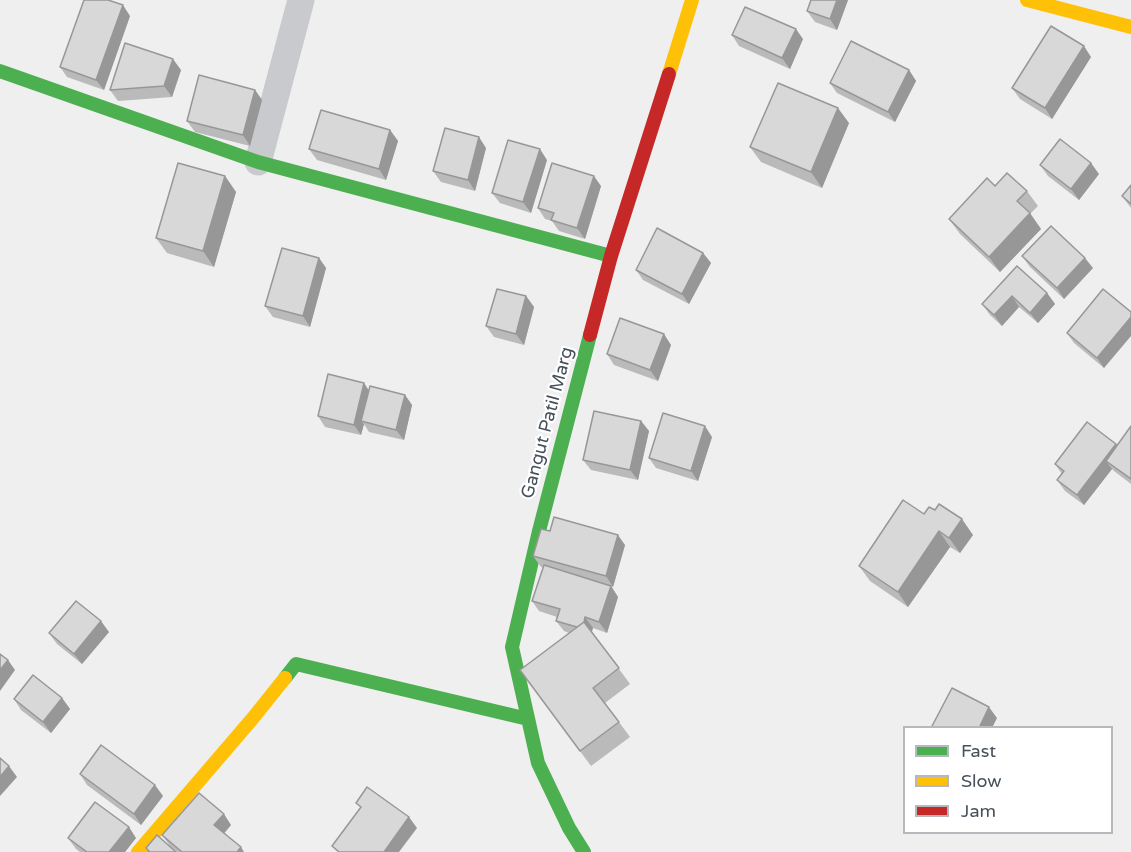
<!DOCTYPE html>
<style>
body{margin:0}
#map{position:relative;width:1131px;height:852px;overflow:hidden;background:#efefef;font-family:"Varela Round",sans-serif}
canvas{display:block}
.legend{position:absolute;left:903px;top:726px;width:210px;height:108px;box-sizing:border-box;background:#fff;border:2px solid #b5b9bd;margin:0;padding:8px 10px;list-style:none;font-size:18px;color:#46505b}
.legend li{display:flex;align-items:center;gap:12px;height:30px}
.legend b{width:30px;border:2px solid #b5b9bd}
</style>
<div id="map">
<canvas width="1131" height="852"></canvas>
<ul class="legend">
<li><b style="height:8px;background:#4caf50"></b>Fast</li>
<li><b style="height:8px;background:#ffc107"></b>Slow</li>
<li><b style="height:8px;background:#c62828"></b>Jam</li>
</ul>
</div>
<script>
const c = document.querySelector('canvas').getContext('2d');
c.lineJoin = 'round';
const poly = rows => new Path2D(rows.map(r => 'M' + r).join(''));
function trace(path, color, width, dash) { c.strokeStyle = color; c.lineWidth = width; c.lineCap = dash ? 'butt' : 'round'; c.setLineDash(dash || []); c.stroke(path); }
function paint(path, color) { c.fillStyle = color; c.fill(path, 'evenodd'); }
function drawText(font, color, halo, rows, align = 'center') {
  c.font = font + ' "Varela Round",sans-serif'; c.lineWidth = 4.5; c.setLineDash([]); c.textBaseline = 'middle'; c.strokeStyle = halo; c.fillStyle = color; for (const [text, x, y, turn = 0] of rows) {
    c.save(); c.translate(x, y); c.rotate((+turn || 0) * Math.PI / 180); c.textAlign = isNaN(turn) ? turn : align; if (halo) c.strokeText(text, 0, 0); c.fillText(text, 0, 0); c.restore();
  }
}
const street = poly([
 [258,162,301,0]
]);
const fast = poly([
 [0,71,258,162,611,256],
 [285,678,296,664,528,719],
 [584,852,569,828,538,763,512,647,539,531,590,335]
]);
const slow = poly([
 [1027,0,1131,27],
 [669,74,692,0],
 [138,852,253,718,285,678]
]);
const jam = poly([
 [590,335,611,256,669,74]
]);
const wall = poly([
 [811,0,848,0,837,30,815,22,807,11],
 [130,16,104,90,67,77,60,67],
 [732,35,803,39,790,69,739,46],
 [1091,57,1052,119,1020,99,1012,88],
 [181,70,172,97,118,101,110,90],
 [909,70,916,81,895,122,837,93,830,83],
 [255,90,262,100,250,146,195,132,187,121],
 [849,123,822,188,761,162,750,147],
 [390,130,398,141,386,180,317,160,309,149],
 [486,148,475,191,441,182,433,171],
 [547,160,531,213,500,203,492,193],
 [1040,165,1099,174,1079,200,1048,176],
 [225,176,236,192,214,267,167,253,156,238],
 [1131,185,1131,208,1122,196],
 [601,186,585,239,559,231,552,221,545,219,538,208],
 [995,186,1027,191,1038,206,1030,214,1041,229,1000,272,960,234,949,219],
 [703,253,711,263,689,304,643,280,636,270],
 [1022,256,1093,268,1064,299,1030,267],
 [319,258,326,268,310,327,273,317,265,306],
 [1017,266,1047,293,1055,304,1038,323,1019,307,1002,326,990,315,982,304],
 [526,296,534,307,524,345,494,337,486,326],
 [1131,312,1104,368,1074,343,1067,333],
 [671,345,658,381,614,365,607,354],
 [364,383,369,391,405,395,412,405,404,440,369,432,364,424,361,435,325,427,318,416],
 [641,421,649,431,638,480,591,470,583,460],
 [1131,426,1131,484,1114,471,1112,469,1084,505,1065,491,1057,480,1062,474,1055,464,1117,446],
 [712,437,698,481,656,468,649,458],
 [924,514,973,535,960,553,950,547,908,607,870,581,859,566],
 [550,531,625,545,613,587,611,586,618,597,607,633,593,628,592,632,630,684,605,703,630,737,591,766,520,670,569,633,564,631,556,621,557,617,539,611,532,601,543,568,541,567,533,556],
 [109,632,82,664,57,644,49,633],
 [62,698,70,709,51,733,21,710,14,699],
 [80,774,163,796,141,825,87,785],
 [231,825,224,833,244,852,177,852,170,846,162,835],
 [68,838,136,838,125,852,80,852,76,849]
]);
const shadedWall = poly([
 [837,0,848,0,837,30,830,19],
 [123,5,130,16,104,90,96,80],
 [796,29,803,39,790,69,782,58],
 [1084,46,1091,57,1052,119,1045,108],
 [173,59,181,70,172,97,164,86],
 [909,70,916,81,895,122,888,112],
 [255,90,262,100,250,146,243,135],
 [838,108,849,123,822,188,811,172],
 [390,130,398,141,386,180,379,169],
 [479,137,486,148,475,191,468,180],
 [540,149,547,160,531,213,523,202],
 [1091,163,1099,174,1079,200,1071,189],
 [225,176,236,192,214,267,203,251],
 [594,176,601,186,585,239,577,228],
 [1030,213,1041,229,1000,272,989,257],
 [703,253,711,263,689,304,682,294],
 [319,258,326,268,310,327,303,316],
 [1085,258,1093,268,1064,299,1057,288],
 [1047,293,1055,304,1038,323,1030,313],
 [526,296,534,307,524,345,516,334],
 [1012,296,1019,307,1002,326,994,315],
 [1131,317,1131,336,1104,368,1097,358],
 [664,334,671,345,658,381,650,370],
 [364,383,371,394,361,421,364,424,361,435,354,425],
 [405,395,412,405,404,440,396,430],
 [641,421,649,431,638,480,630,470],
 [705,426,712,437,698,481,691,471],
 [1116,444,1123,454,1106,461,1112,469,1084,505,1077,495],
 [962,519,973,535,960,553,949,538],
 [939,531,950,547,908,607,898,592],
 [618,535,625,545,613,587,606,576],
 [611,586,618,597,607,633,599,622],
 [585,617,593,628,589,639,582,629],
 [101,621,109,632,82,664,74,654],
 [8,660,15,670,0,691,0,670],
 [62,698,70,709,51,733,43,722],
 [989,707,997,718,992,728,979,728],
 [9,766,17,777,0,796,0,777],
 [155,785,163,796,141,825,134,814],
 [224,814,231,825,222,836,214,825],
 [409,817,417,828,399,852,384,852],
 [129,827,136,838,125,852,109,852],
 [241,847,244,852,237,852]
]);
const building = poly([
 [84,0,108,0,123,5,96,80,60,67,84,0],
 [811,0,837,0,830,19,807,11,811,0],
 [745,7,796,29,782,58,732,35,745,7],
 [1051,26,1084,46,1045,108,1012,88,1051,26],
 [851,41,909,70,888,112,830,83,851,41],
 [125,43,173,59,164,86,110,90,125,43],
 [199,75,255,90,243,135,187,121,199,75],
 [778,83,838,108,811,172,750,147,778,83],
 [321,110,390,130,379,169,309,149,321,110],
 [445,128,479,137,468,180,433,171,445,128],
 [1060,139,1091,163,1071,189,1040,165,1060,139],
 [508,140,540,149,523,202,492,193,508,140],
 [178,163,225,176,203,251,156,238,178,163],
 [552,163,594,176,577,228,551,220,554,213,538,208,552,163],
 [1007,173,1027,191,1017,201,1030,213,989,257,949,219,987,178,995,186,1007,173],
 [1131,185,1131,204,1122,196,1131,185],
 [1051,226,1085,258,1057,288,1022,256,1051,226],
 [657,228,703,253,682,294,636,270,657,228],
 [282,248,319,258,303,316,265,306,282,248],
 [1017,266,1047,293,1030,313,1012,296,994,315,982,304,1017,266],
 [497,289,526,296,516,334,486,326,497,289],
 [1103,289,1131,312,1131,317,1097,358,1067,333,1103,289],
 [620,318,664,334,650,370,607,354,620,318],
 [328,374,364,383,354,425,318,416,328,374],
 [370,386,405,395,396,430,361,421,370,386],
 [594,411,641,421,630,470,583,460,594,411],
 [663,413,705,426,691,471,649,458,663,413],
 [1087,422,1116,444,1077,495,1057,480,1064,471,1055,464,1087,422],
 [1131,426,1131,479,1106,461,1131,426],
 [903,500,924,514,929,507,935,510,939,504,962,519,949,538,939,531,898,592,859,566,903,500],
 [554,517,618,535,606,576,533,556,541,529,550,531,554,517],
 [544,565,611,586,599,622,585,617,584,622,577,627,556,621,560,609,532,601,544,565],
 [76,601,101,621,74,654,49,633,76,601],
 [584,622,619,668,593,688,619,722,580,751,520,670,584,622],
 [0,654,8,660,0,670,0,654],
 [33,675,62,698,43,722,14,699,33,675],
 [952,688,989,707,979,728,931,728,952,688],
 [101,745,155,785,134,814,80,774,101,745],
 [0,758,9,766,0,777,0,758],
 [367,787,409,817,384,852,339,852,332,846,361,807,356,803,367,787],
 [199,793,224,814,214,825,241,847,237,852,182,852,162,835,199,793],
 [95,802,129,827,109,852,87,852,68,838,95,802],
 [157,835,176,852,148,852,149,851,146,848,157,835]
]);
const streetNames = [
 ["Gangut Patil Marg",548,423,-75]
];
trace(street, '#c9cacd', 27);
trace(fast, '#4caf50', 14);
trace(slow, '#ffc107', 14);
trace(jam, '#c62828', 14);
paint(wall, '#bababb');
paint(shadedWall, '#979798');
paint(building, '#d8d8d9');
trace(building, '#979798', 1.5);
drawText('18px', '#46505b', '#fff', streetNames);
</script>
